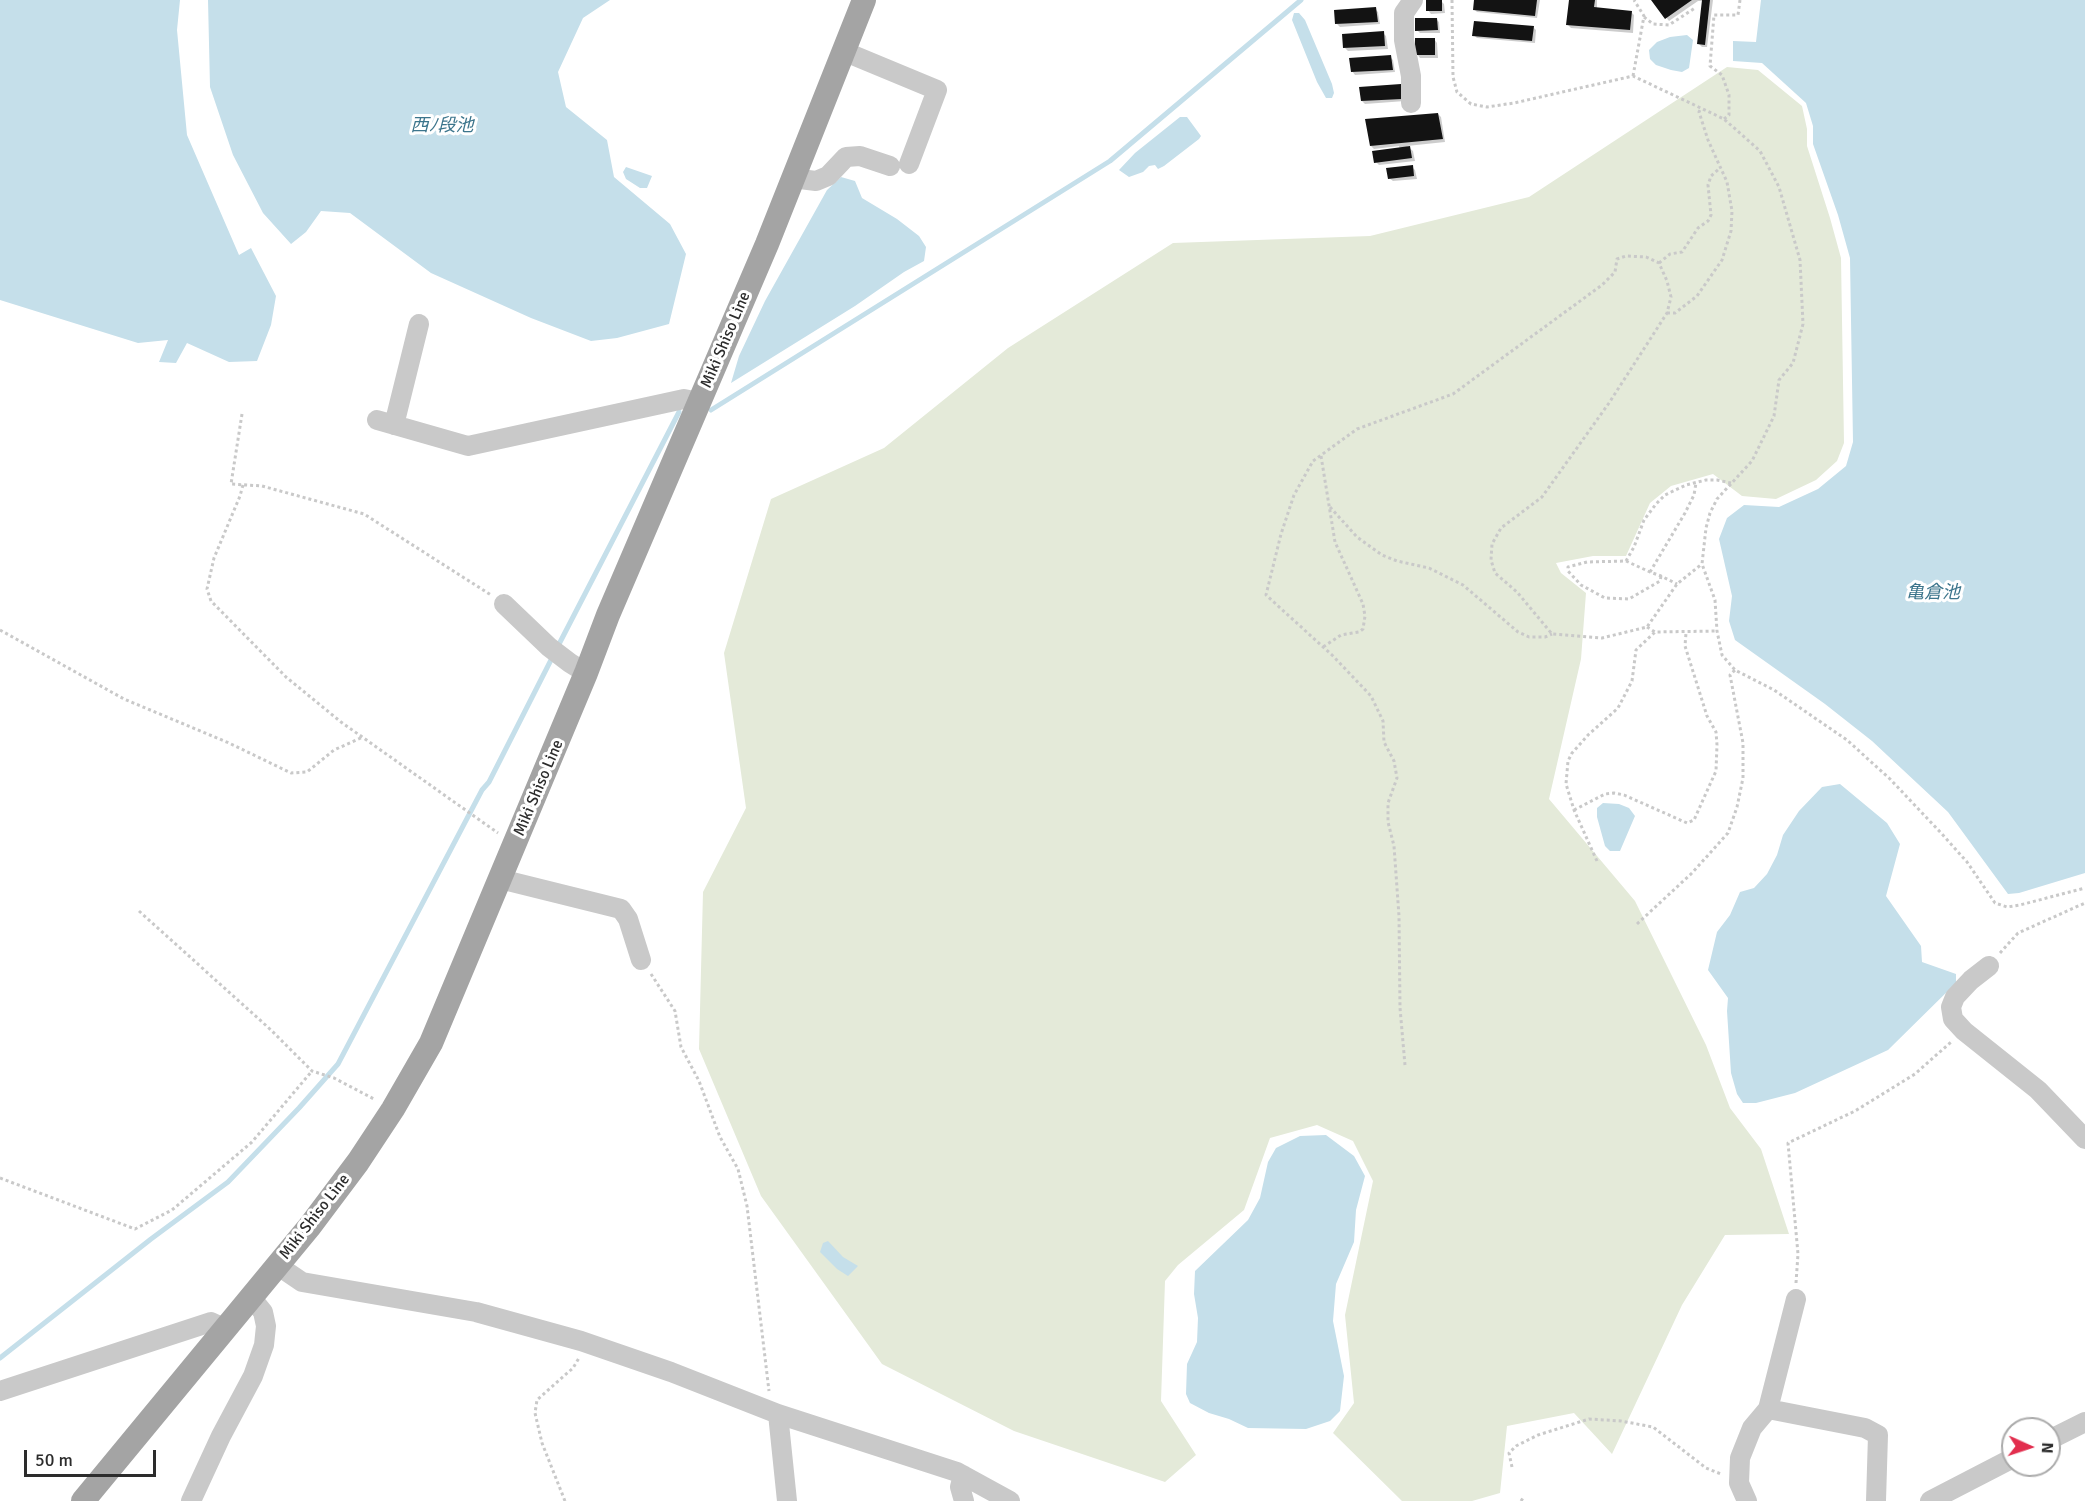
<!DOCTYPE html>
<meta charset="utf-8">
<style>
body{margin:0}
#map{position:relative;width:2085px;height:1501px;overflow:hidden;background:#fff;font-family:Signika,sans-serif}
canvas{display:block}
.north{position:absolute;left:2001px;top:1417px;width:60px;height:60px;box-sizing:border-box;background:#fff;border:2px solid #ababab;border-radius:50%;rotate:93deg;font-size:16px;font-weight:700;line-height:24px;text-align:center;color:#2c2c2c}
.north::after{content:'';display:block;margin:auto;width:21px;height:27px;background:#e22e4e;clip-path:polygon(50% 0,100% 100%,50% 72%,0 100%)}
.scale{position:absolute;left:24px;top:1450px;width:132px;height:27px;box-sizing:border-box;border:3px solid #2c2c2c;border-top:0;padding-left:8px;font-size:18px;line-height:21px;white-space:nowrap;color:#2c2c2c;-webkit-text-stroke:4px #fff;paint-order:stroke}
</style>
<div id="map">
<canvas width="2085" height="1501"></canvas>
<div class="north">N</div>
<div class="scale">50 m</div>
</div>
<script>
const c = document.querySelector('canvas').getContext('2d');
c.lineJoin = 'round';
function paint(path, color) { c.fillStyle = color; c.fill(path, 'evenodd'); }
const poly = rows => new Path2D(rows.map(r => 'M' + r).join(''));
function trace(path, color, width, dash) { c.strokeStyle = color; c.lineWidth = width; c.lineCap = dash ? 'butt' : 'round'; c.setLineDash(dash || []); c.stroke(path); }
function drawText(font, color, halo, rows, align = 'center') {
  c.font = font + ' Signika,"Noto Sans JP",sans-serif'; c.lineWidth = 6; c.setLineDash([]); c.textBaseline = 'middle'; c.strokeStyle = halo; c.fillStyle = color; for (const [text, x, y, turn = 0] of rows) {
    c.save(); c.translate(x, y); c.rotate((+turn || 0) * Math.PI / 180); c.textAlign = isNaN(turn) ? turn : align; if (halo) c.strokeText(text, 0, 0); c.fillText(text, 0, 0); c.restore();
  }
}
const green = poly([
 [1727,67,1758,70,1802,106,1807,129,1807,146,1830,218,1841,258,1844,443,1837,461,1816,480,1776,499,1742,496,1713,474,1671,486,1650,503,1626,556,1593,556,1556,563,1561,573,1586,593,1581,659,1549,799,1635,901,1706,1045,1730,1108,1761,1149,1789,1234,1725,1235,1682,1305,1612,1454,1574,1413,1507,1426,1500,1493,1472,1501,1402,1501,1333,1433,1354,1403,1345,1315,1373,1181,1353,1141,1317,1125,1270,1138,1244,1210,1178,1265,1165,1281,1161,1401,1196,1455,1165,1482,1014,1431,882,1364,761,1196,699,1049,703,892,746,808,724,653,771,499,884,448,1008,348,1173,243,1370,236,1529,197]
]);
const water = poly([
 [0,0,180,0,177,30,187,135,239,255,251,248,276,296,271,325,257,361,229,362,187,343,176,363,159,362,168,340,138,343,0,300],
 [208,0,610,0,583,18,558,72,566,107,607,140,614,177,670,224,686,254,669,324,617,338,591,341,531,318,431,273,350,213,321,211,306,232,291,244,263,213,233,155,210,87],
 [1761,0,2085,0,2085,873,2019,893,2008,894,1948,812,1872,741,1825,704,1735,640,1729,621,1732,596,1719,539,1727,518,1744,505,1779,507,1818,489,1846,466,1853,442,1850,258,1838,215,1813,144,1813,126,1806,103,1762,63,1733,61,1733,41,1756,42],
 [1294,13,1299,13,1305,20,1332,84,1334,93,1332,98,1326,98,1317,82,1292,20],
 [1687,35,1693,40,1689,68,1682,72,1671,70,1656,65,1650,59,1649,50,1657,42,1670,37],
 [1180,117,1187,117,1201,136,1199,139,1164,166,1158,169,1155,165,1149,166,1143,172,1129,177,1119,170,1135,153],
 [626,167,652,176,647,188,640,188,626,179,623,172],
 [841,177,855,181,862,198,897,219,919,236,926,247,924,261,904,272,855,306,731,383,739,356,765,301,827,190],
 [1840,784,1887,823,1900,844,1886,896,1921,946,1922,962,1956,974,1956,983,1888,1050,1795,1093,1756,1103,1743,1103,1737,1094,1731,1073,1727,1011,1728,998,1708,970,1717,932,1730,915,1740,892,1754,888,1767,874,1777,855,1783,835,1799,811,1822,787],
 [1603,803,1619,804,1629,808,1635,816,1620,851,1610,851,1605,846,1597,817,1597,808],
 [1326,1135,1354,1156,1365,1176,1356,1210,1354,1242,1336,1284,1333,1321,1344,1376,1340,1411,1330,1421,1306,1429,1248,1428,1229,1419,1209,1413,1190,1403,1186,1394,1187,1364,1197,1342,1198,1318,1194,1294,1195,1271,1248,1220,1260,1198,1268,1162,1276,1148,1300,1136],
 [828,1241,843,1257,858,1266,848,1276,837,1269,820,1252,823,1243]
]);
const shadow = poly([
 [1476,0,1540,0,1537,18,1477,12,1474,9],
 [1570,0,1597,0,1597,9,1631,12,1634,15,1633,33,1571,28,1568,25],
 [1653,0,1713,0,1707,47,1702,47,1699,44,1703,1,1698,1,1669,21],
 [1441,1,1444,4,1445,13,1431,14,1428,10],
 [1375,9,1378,12,1380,24,1340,27,1337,24],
 [1436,19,1439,22,1440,33,1420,33,1417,30],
 [1533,27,1536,30,1535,43,1477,38,1474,35],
 [1383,33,1386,36,1388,49,1348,51,1345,48],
 [1434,39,1437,43,1438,58,1420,58,1417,54],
 [1390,57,1393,60,1395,72,1355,75,1352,71],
 [1400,86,1403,89,1405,101,1365,104,1362,101],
 [1438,114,1441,117,1445,142,1407,146,1413,151,1415,161,1379,165,1376,162,1400,149,1399,146,1374,149,1371,146],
 [1412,167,1415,170,1417,179,1393,181,1389,178]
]);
const stream = poly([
 [711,410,1110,161,1301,0],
 [557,648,679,412],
 [0,1358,151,1239,228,1182,299,1108,338,1064,482,790,489,782,553,656]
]);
const building = poly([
 [1426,0,1442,0,1442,11,1426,11],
 [1474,0,1537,0,1535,16,1473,10],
 [1569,0,1595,0,1594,7,1632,11,1630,30,1566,25],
 [1651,0,1692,0,1665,19],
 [1702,0,1710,0,1705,45,1697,44],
 [1376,7,1378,22,1335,24,1334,10],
 [1415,18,1437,18,1438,30,1415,31],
 [1474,21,1534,26,1532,41,1472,36],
 [1384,31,1385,46,1343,48,1342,34],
 [1415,38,1435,38,1435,55,1415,55],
 [1391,55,1393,70,1351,72,1349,58],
 [1401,84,1402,99,1361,101,1359,87],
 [1438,113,1443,139,1370,146,1365,119],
 [1410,146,1412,158,1374,163,1372,151],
 [1413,165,1414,176,1388,179,1386,168]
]);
const path = poly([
 [1452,0,1453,77,1457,92,1471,104,1487,107,1514,103,1633,76,1724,119,1760,151,1779,187,1800,260,1803,324,1793,363,1779,380,1774,416,1752,461,1717,499,1710,513,1706,528,1702,564,1715,600,1717,631,1722,655,1735,670,1774,690,1847,740,1890,779,1942,834,1967,862,1995,903,2007,907,2020,905,2085,888],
 [1644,17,1653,24,1669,25,1695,8],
 [1633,76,1644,16,1634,0],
 [1724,119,1729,115,1729,95,1722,75,1710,66,1714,15,1738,15,1740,0],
 [1659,263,1670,254,1682,252,1698,228,1708,221,1711,215,1708,185,1711,176,1720,168],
 [1667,313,1675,313,1697,296,1722,260,1731,231,1732,211,1727,182,1708,140,1699,112,1701,108],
 [242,414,231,484,262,486,364,514,491,595],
 [1321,456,1335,542,1363,604,1365,616,1363,629,1359,632,1341,635,1323,647],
 [243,485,240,496,214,558,207,589,211,601,286,677,341,722,498,833],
 [1330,507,1357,537,1382,555,1397,561,1429,568,1463,585,1518,632,1529,637,1545,637,1552,634],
 [1626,561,1634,547,1644,520,1656,504,1665,495,1686,485,1706,480,1717,480,1731,483],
 [1650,572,1685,513,1694,495,1696,483],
 [1661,576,1660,581,1629,599,1605,598,1581,585,1568,571,1568,567,1587,562,1626,561,1650,572,1661,576,1677,584],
 [1647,627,1655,632,1717,631],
 [0,630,124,699,229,743,291,773,307,772,334,750,363,737],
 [1574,810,1605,794,1614,793,1624,795,1687,823,1694,820,1716,771,1717,745,1716,732,1707,716,1685,646,1686,633],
 [1597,861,1574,810,1566,784,1568,761,1572,753,1588,735,1618,708,1632,681,1636,650,1655,632],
 [139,911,271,1030,312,1071,334,1078,374,1099],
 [1637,924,1692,873,1728,833,1737,807,1743,778,1743,743,1730,675,1735,670],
 [2000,953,2018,933,2085,903],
 [651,974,675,1011,681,1047,699,1081,720,1137,738,1169,747,1206,769,1391],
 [1405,1065,1400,1008,1399,916,1394,846,1388,822,1388,803,1397,778,1394,761,1384,742,1383,721,1371,696,1333,656,1266,595,1281,534,1294,495,1313,461,1357,429,1453,394,1602,285,1615,272,1617,259,1626,256,1646,257,1659,263,1667,281,1671,297,1667,313,1609,403,1542,497,1501,528,1492,544,1491,560,1495,573,1517,592,1552,634,1602,638,1647,627,1677,584,1702,564],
 [0,1178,135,1229,172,1210,252,1142,312,1071],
 [1796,1283,1798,1254,1788,1143,1855,1111,1915,1074,1951,1042],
 [1512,1467,1509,1453,1516,1446,1538,1435,1589,1419,1621,1421,1653,1427,1706,1468,1721,1474],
 [565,1501,542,1443,535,1413,537,1400,573,1368,579,1358],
 [1521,1501,1523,1498]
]);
const minor = poly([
 [843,51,937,90,909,164],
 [1411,103,1411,76,1404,40,1404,13,1413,0],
 [792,178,816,181,828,176,846,157,860,156,890,166],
 [377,420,468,446,684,399,699,402],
 [394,425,419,324],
 [504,604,549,647,570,663,586,673],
 [500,879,621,909,628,919,641,960],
 [1989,966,1971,980,1955,997,1951,1007,1953,1019,1964,1031,2038,1090,2085,1139],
 [277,1265,302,1282,476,1312,581,1341,671,1372,778,1414,957,1472,1010,1501],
 [1796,1299,1768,1409,1865,1428,1878,1435,1876,1501],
 [0,1391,211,1322,224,1328],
 [778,1414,787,1501],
 [2049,1440,2085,1422],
 [963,1475,960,1487,964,1501],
 [191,1501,221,1436,253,1376,264,1345,266,1326,263,1312,250,1296],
 [1747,1501,1739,1483,1740,1458,1752,1428,1768,1409],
 [1930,1501,2013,1458]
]);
const major = poly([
 [83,1501,310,1226,358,1162,393,1109,431,1043,586,673,608,615,767,244,864,0]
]);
const streetNames = [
 ["Miki Shiso Line",726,340,-67],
 ["Miki Shiso Line",539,788,-67],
 ["Miki Shiso Line",315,1217,-52]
];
const waterNames = [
 ["西ﾉ段池",442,126],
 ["亀倉池",1933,593]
];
paint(green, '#e4ead9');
paint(water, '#c5dfea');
paint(shadow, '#0003');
trace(stream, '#c5dfea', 5);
paint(building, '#131313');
trace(path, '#c9c9c9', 3, [3, 3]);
trace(minor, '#c9c9c9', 20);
trace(major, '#a4a4a4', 24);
drawText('16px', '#2c2c2c', '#fff', streetNames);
drawText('italic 18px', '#3c758c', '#fff', waterNames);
</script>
